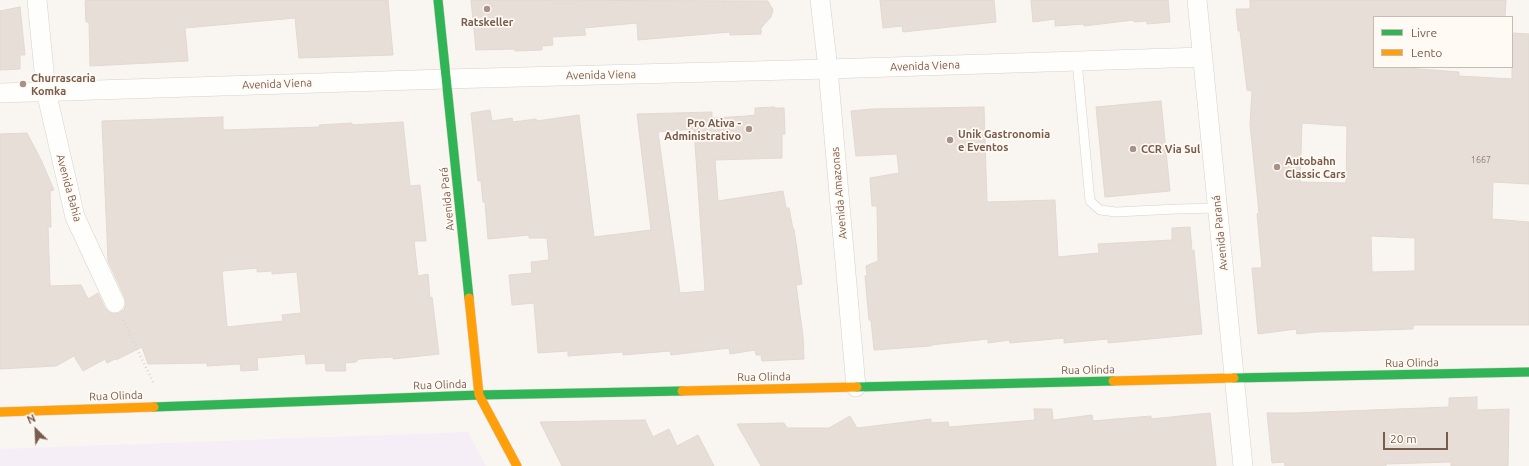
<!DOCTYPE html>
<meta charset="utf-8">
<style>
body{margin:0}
#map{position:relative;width:1529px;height:466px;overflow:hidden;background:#f9f5f0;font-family:Ubuntu,sans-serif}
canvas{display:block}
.legend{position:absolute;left:1373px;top:16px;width:140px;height:52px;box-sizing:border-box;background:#fffaf3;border:1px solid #cabbb1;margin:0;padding:5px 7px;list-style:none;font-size:12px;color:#7a5c4d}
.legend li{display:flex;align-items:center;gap:8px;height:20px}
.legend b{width:20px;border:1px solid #cabbb1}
.north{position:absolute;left:16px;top:410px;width:40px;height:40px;-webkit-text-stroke:3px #fffaf3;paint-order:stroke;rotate:336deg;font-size:11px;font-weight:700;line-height:16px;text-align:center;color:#7a5c4d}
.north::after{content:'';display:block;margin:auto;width:14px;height:18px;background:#7a5c4d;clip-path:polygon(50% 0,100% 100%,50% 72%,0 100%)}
.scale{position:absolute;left:1383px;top:432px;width:65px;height:18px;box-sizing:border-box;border:2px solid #7a5c4d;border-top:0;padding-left:5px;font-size:12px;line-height:14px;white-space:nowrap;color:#7a5c4d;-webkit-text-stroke:3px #fffaf3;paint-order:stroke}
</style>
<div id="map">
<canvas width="1529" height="466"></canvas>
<ul class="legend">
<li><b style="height:5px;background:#30b455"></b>Livre</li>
<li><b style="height:5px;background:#ff9f0a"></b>Lento</li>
</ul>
<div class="north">N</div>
<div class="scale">20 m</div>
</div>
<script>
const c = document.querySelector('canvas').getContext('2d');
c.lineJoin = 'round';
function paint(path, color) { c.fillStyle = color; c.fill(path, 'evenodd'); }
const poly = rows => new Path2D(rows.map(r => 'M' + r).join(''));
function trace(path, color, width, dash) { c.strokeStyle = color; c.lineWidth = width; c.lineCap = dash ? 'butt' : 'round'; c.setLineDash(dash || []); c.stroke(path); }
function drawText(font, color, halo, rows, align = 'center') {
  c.font = font + ' Ubuntu,sans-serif'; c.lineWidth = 3.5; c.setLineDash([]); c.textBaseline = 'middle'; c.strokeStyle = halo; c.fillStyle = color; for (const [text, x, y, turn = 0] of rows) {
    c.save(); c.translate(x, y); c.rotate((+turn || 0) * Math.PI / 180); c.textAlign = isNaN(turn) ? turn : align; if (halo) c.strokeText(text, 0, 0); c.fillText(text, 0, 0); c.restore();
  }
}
const education = poly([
 [468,432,486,466,0,466,0,449]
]);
const building = poly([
 [87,0,388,0,393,55,299,58,295,18,185,28,188,61,90,66,89,22,86,22,85,1,87,0],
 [471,0,768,1,773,10,771,17,761,28,761,34,730,35,730,32,638,40,637,23,584,28,586,35,552,37,553,45,542,46,542,50,515,51,514,49,476,50,471,0],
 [880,0,994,0,996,22,903,32,902,26,883,28,880,0],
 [1031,0,1168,0,1170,22,1147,24,1147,21,1134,22,1134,20,1084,26,1084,24,1055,26,1055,19,1033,22,1031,0],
 [1250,0,1506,0,1505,17,1374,17,1374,67,1394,67,1459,72,1459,76,1512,79,1512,33,1529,34,1529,184,1493,182,1492,219,1529,222,1529,325,1413,325,1413,329,1316,332,1297,334,1296,329,1258,334,1252,268,1262,268,1257,214,1259,213,1250,124,1252,91,1247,90,1240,31,1238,31,1236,9,1250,9,1250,0],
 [1302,123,1347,126,1346,183,1300,182,1302,123],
 [1371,236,1415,238,1415,271,1372,272,1371,236],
 [20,7,25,55,20,55,20,69,0,70,0,11,20,7],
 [1161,101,1170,191,1105,197,1096,107,1161,101],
 [774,107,774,108,784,108,785,134,782,134,782,158,715,160,718,201,783,191,786,208,789,208,793,229,794,229,802,284,796,285,803,336,804,359,762,361,761,355,756,355,755,350,730,354,729,348,671,355,670,351,623,355,623,352,568,356,568,351,538,353,534,303,512,305,509,275,532,273,531,262,549,260,547,238,529,238,529,235,488,239,485,202,483,202,481,181,478,181,471,113,490,110,492,121,512,118,513,122,536,119,537,121,579,115,594,237,651,230,637,114,712,112,712,118,747,116,755,115,755,108,774,107],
 [694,129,705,291,680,293,658,132,694,129],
 [984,107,987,202,1055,200,1058,257,1099,253,1098,244,1172,240,1172,228,1190,227,1192,251,1194,250,1202,334,1108,343,1108,339,1064,343,1064,338,1010,343,1010,340,988,343,988,339,931,345,931,346,874,350,871,320,869,320,865,276,867,275,866,266,878,261,877,206,872,206,870,178,899,173,897,154,856,156,851,111,871,109,984,107],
 [223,117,223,130,320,127,319,125,352,123,352,125,403,122,410,186,420,185,426,241,414,241,418,276,428,274,430,298,432,297,439,354,393,359,393,357,359,359,356,362,345,363,346,371,326,371,325,363,306,364,305,354,257,358,258,370,241,371,240,364,207,366,207,363,148,364,142,347,116,360,115,359,107,363,105,359,83,371,74,356,56,366,0,369,0,134,27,133,42,162,54,190,50,191,51,227,48,227,50,286,81,285,88,299,98,293,105,308,109,312,114,314,119,313,124,310,126,304,125,298,108,261,102,121,223,117],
 [257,268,257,272,272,271,272,274,297,272,301,313,282,315,283,321,227,327,222,271,257,268],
 [1477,397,1477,410,1509,409,1508,466,1451,466,1451,462,1386,464,1386,466,1285,466,1284,462,1272,463,1267,413,1295,413,1449,407,1449,398,1477,397],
 [1034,409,1052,409,1053,420,1092,415,1093,421,1151,416,1151,419,1210,413,1216,466,761,466,737,424,784,423,787,428,829,428,850,416,857,428,931,419,931,423,948,422,949,427,1035,420,1034,409],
 [645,420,653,437,669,429,677,446,698,435,714,466,562,466,540,422,645,420]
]);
const path = poly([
 [123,320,154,384]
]);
const lane = poly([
 [1077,61,1090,201,1100,210,1116,212,1177,209,1218,208]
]);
const street = poly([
 [37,0,46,91,75,217,115,303],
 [820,0,828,69,856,387],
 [1197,0,1243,466],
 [0,93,446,79,828,69,1203,57]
]);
const fast = poly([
 [438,0,469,298],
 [1234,378,1529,372],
 [857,387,1113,381],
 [154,407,479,395,682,391]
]);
const slow = poly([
 [469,298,479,395,517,466],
 [1113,381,1234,378],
 [682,391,857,387],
 [0,412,154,407]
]);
const markers = [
 [487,9,4,"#a69286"],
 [23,84,4,"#a69286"],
 [749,129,4,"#a69286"],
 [950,140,4,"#a69286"],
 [1133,149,4,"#a69286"],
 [1277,167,4,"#a69286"]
];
const numberNames = [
 ["1667",1481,160]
];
const poiNames = [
 ["Ratskeller",487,22,"center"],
 ["Churrascaria",31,78],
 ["Komka",31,91],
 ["Pro Ativa -",741,123,"right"],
 ["Administrativo",741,136,"right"],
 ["Unik Gastronomia",958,134],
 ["e Eventos",958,147],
 ["CCR Via Sul",1141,149],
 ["Autobahn",1285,161],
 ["Classic Cars",1285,174]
];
const streetNames = [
 ["Avenida Viena",925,66,-2],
 ["Avenida Viena",601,75,-1],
 ["Avenida Viena",277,84,-2],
 ["Avenida Bahia",69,188,75],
 ["Avenida Amazonas",839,193,-95],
 ["Avenida Pará",447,199,-96],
 ["Avenida Paraná",1220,233,-96],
 ["Rua Olinda",1412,363,-1],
 ["Rua Olinda",1088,370,-1],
 ["Rua Olinda",764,377,-1],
 ["Rua Olinda",440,385,-2],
 ["Rua Olinda",116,396,-2]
];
paint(education, '#f6eef6');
paint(building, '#e6ded7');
trace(building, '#e2d8d2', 1);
trace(lane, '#d7d1cb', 10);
trace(street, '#d7d1cb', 20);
trace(fast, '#d9d2cb', 10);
trace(slow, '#d9d2cb', 10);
trace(path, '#dcd5d0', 2.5, [1, 3]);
trace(lane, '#fefefd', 9);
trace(street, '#fefefd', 19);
trace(fast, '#30b455', 9);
trace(slow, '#ff9f0a', 9);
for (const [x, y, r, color] of markers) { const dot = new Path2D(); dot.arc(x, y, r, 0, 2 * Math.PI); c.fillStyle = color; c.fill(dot); trace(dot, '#fffaf3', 1.5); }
drawText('9px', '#977e72', null, numberNames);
drawText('bold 11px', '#7a5c4d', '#fffaf3', poiNames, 'left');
drawText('11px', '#7a5c4d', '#fffaf3', streetNames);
</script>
